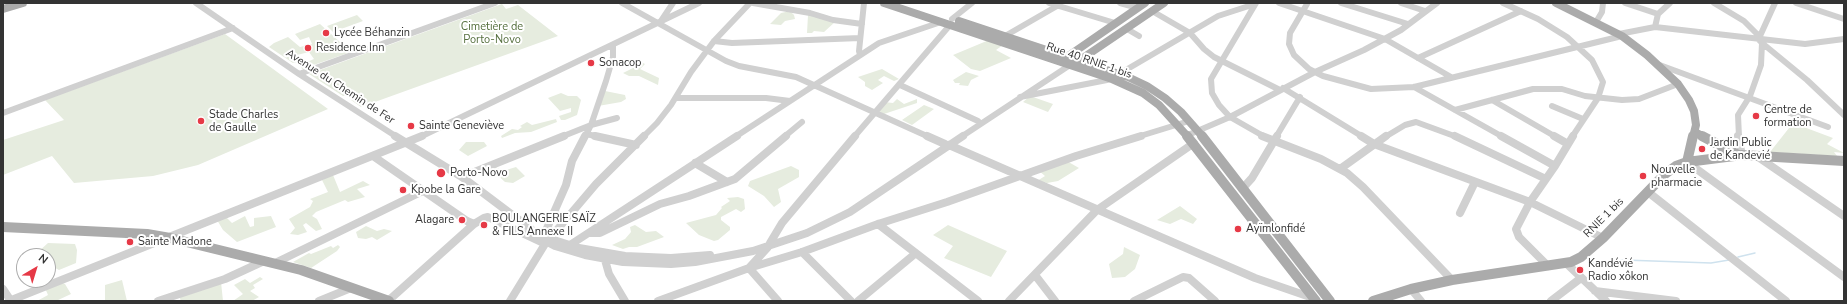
<!DOCTYPE html>
<meta charset="utf-8">
<style>
body{margin:0}
#map{position:relative;width:1847px;height:304px;overflow:hidden;background:#fff;font-family:"Nunito Sans",sans-serif}
canvas{display:block}
.frame{position:absolute;inset:0;border:4px solid #333;pointer-events:none}
.north{position:absolute;left:16px;top:248px;width:40px;height:40px;box-sizing:border-box;background:#fff;border:1px solid #adadad;border-radius:50%;rotate:38deg;font-size:11px;font-weight:700;line-height:16px;text-align:center;color:#333}
.north::after{content:'';display:block;margin:auto;width:14px;height:18px;background:#e63946;clip-path:polygon(50% 0,100% 100%,50% 72%,0 100%)}
</style>
<div id="map">
<canvas width="1847" height="304"></canvas>
<div class="frame"></div>
<div class="north">N</div>
</div>
<script>
const c = document.querySelector('canvas').getContext('2d');
c.lineJoin = 'round';
function paint(path, color) { c.fillStyle = color; c.fill(path, 'evenodd'); }
const poly = rows => new Path2D(rows.map(r => 'M' + r).join(''));
function trace(path, color, width, dash) { c.strokeStyle = color; c.lineWidth = width; c.lineCap = dash ? 'butt' : 'round'; c.setLineDash(dash || []); c.stroke(path); }
function drawText(font, color, halo, rows, align = 'center') {
  c.font = font + ' "Nunito Sans",sans-serif'; c.lineWidth = 4; c.setLineDash([]); c.textBaseline = 'middle'; c.strokeStyle = halo; c.fillStyle = color; for (const [text, x, y, turn = 0] of rows) {
    c.save(); c.translate(x, y); c.rotate((+turn || 0) * Math.PI / 180); c.textAlign = isNaN(turn) ? turn : align; if (halo) c.strokeText(text, 0, 0); c.fillText(text, 0, 0); c.restore();
  }
}
const green = poly([
 [502,4,506,9,518,5,558,36,361,107,351,100,354,98,354,95,343,96,309,74],
 [790,11,794,15,795,19,785,21,781,25,770,24,781,13],
 [357,15,363,21,333,32,327,26],
 [808,15,835,22,824,32,814,31,812,33,807,33],
 [320,24,351,52,302,69,300,65,314,59,309,52,297,55,302,61,293,63,269,47,274,43,288,37,300,47,312,44,309,37,300,40,295,34],
 [225,34,328,109,198,165,153,176,74,183,52,156,3,175,3,140,64,120,45,100],
 [989,40,1003,45,996,50,1011,58,980,71,971,69,953,55],
 [643,63,645,64,640,69,659,78,658,85,639,76,629,76,623,73],
 [882,69,899,79,894,81,884,76,878,80,883,83,872,90,865,86,865,82,858,77],
 [966,72,979,76,971,80,968,86,959,85,960,83,955,83,953,80],
 [605,91,625,95,626,99,621,102,598,106],
 [561,93,568,96,577,96,581,100,577,115,565,120,561,120,559,116,571,112,571,108,560,111,548,98],
 [1030,96,1053,104,1048,112,1023,102],
 [897,99,904,104,917,99,917,103,884,114,876,110,884,102,893,103],
 [924,105,934,109,912,125,902,120],
 [556,119,557,122,531,132,515,133,502,138,501,136,512,129,518,130,522,127,520,126,527,122,532,125],
 [1793,123,1833,138,1827,144,1844,153,1834,152,1837,156,1770,152],
 [466,142,484,142,487,146,468,156,459,150],
 [1065,160,1079,168,1058,181,1047,183,1037,181,1045,176,1038,170],
 [494,166,503,171,516,167,525,176,513,183,505,182,494,172],
 [791,166,799,170,799,177,778,189,781,202,774,207,764,196,748,186,750,181],
 [333,175,340,192,363,181,370,185,357,189,365,197,348,202,345,200,316,212,312,216,317,219,322,229,316,231,306,223,303,225,307,232,298,235,290,234,295,228,289,219,310,207,313,201,310,199,328,192,322,180],
 [738,197,744,199,745,209,741,212,736,209,721,217,721,220,730,227,730,230,718,240,714,241,699,235,686,223,716,215,722,208,721,207,730,201,727,198],
 [1180,206,1197,219,1193,224,1181,219,1170,224,1157,220],
 [245,216,250,227,254,226,254,218,271,216,276,227,237,242,223,230,217,220,226,217,232,223],
 [635,225,646,232,656,231,664,237,637,247,629,247,623,249,612,245,625,239,631,232,630,227],
 [948,225,1007,251,991,277,944,258,953,246,933,235],
 [366,226,377,231,384,229,392,231,377,240,372,237,366,239,358,238,356,232],
 [48,243,75,244,77,250,76,263,59,270,48,264,48,256,41,256,38,252],
 [338,245,340,247,337,251,311,268,293,262,309,253,311,254,331,246,333,248],
 [1124,247,1140,255,1135,269,1125,277,1112,278,1109,264,1123,254],
 [260,277,263,279,253,285,255,288,250,291,259,297,252,301,233,301,243,294,234,285,245,279,250,283],
 [122,280,127,301,105,301,105,285],
 [60,282,65,284,71,294,56,301,37,301,48,295,45,288],
 [221,282,223,301,181,301,179,296]
]);
const stream = poly([
 [1738,257,1755,253],
 [1590,263,1624,260,1711,263,1729,260]
]);
const minorFar1 = poly([
 [196,3,299,74,397,137],
 [622,3,726,61,739,66,796,77,929,137],
 [753,3,810,13,833,20,862,24],
 [1049,3,1115,23],
 [1120,3,1138,8],
 [1256,3,1211,79,1212,93,1219,105,1230,117,1265,137],
 [1279,3,1385,39,1451,77],
 [1341,3,1408,24],
 [1401,3,1425,11],
 [1503,3,1538,19,1567,37,1592,60,1603,82,1598,98,1572,137],
 [1625,3,1658,14,1655,27],
 [1714,3,1744,21,1762,39],
 [1796,3,1844,19],
 [1307,4,1290,33,1289,44,1294,55,1309,69,1323,76,1371,89,1414,87,1622,36],
 [1152,11,1190,33,1204,49,1214,57,1280,90],
 [1658,14,1670,3],
 [952,19,972,3],
 [661,21,673,3],
 [1596,22,1602,12,1603,3],
 [1127,29,1139,36],
 [1619,34,1655,27,1805,44,1844,39],
 [1005,36,1057,6],
 [1760,36,1775,3],
 [714,41,732,43,860,38],
 [1762,43,1807,80,1844,115],
 [860,55,859,51,864,3],
 [1418,58,1521,11],
 [1657,64,1828,127],
 [299,74,495,3],
 [1119,74,1218,16,1255,4],
 [900,85,978,121],
 [1414,87,1503,137],
 [1283,88,1363,137],
 [1020,97,1112,79],
 [676,98,766,98,790,101],
 [1492,100,1556,137],
 [1552,106,1583,119],
 [1455,110,1533,89,1562,89,1585,96,1622,100,1639,99,1678,84],
 [3,113,233,28],
 [586,134,600,137],
 [1188,135,1230,117,1315,72,1364,50,1401,30,1437,3],
 [420,137,699,3],
 [561,137,591,125,617,118],
 [585,137,591,125,606,81,613,57,613,46],
 [643,137,657,123,671,105,691,72,714,41,750,3],
 [735,137,879,43,941,22],
 [784,137,802,122],
 [854,137,950,25],
 [961,137,1070,65],
 [1137,137,1189,121],
 [1276,137,1300,97],
 [1385,137,1405,125,1416,122,1457,137],
 [1739,137,1738,115,1750,96,1761,65,1762,43,1757,38]
]);
const minor = poly([
 [395,136,462,177,531,229,540,238,555,246,585,255,623,262,671,264,695,262,753,251,807,233,850,212,963,136],
 [595,136,636,145],
 [927,136,945,144],
 [1262,136,1321,159,1347,173,1363,187,1452,280],
 [1361,136,1374,144,1530,202,1603,238],
 [1455,136,1546,179],
 [1501,136,1555,166],
 [1554,136,1568,144],
 [1738,136,1742,155],
 [949,145,1255,278,1313,298],
 [373,156,467,221,474,224],
 [1758,157,1844,216],
 [1687,162,1844,277],
 [695,163,727,182],
 [1340,169,1386,136],
 [462,177,564,136],
 [1242,189,1252,178,1277,136],
 [1648,192,1786,301],
 [1460,213,1475,182],
 [878,224,978,301],
 [538,232,554,240,579,248,625,256,671,258,710,255],
 [590,233,600,233,660,204,689,196,735,179,786,136],
 [544,235,566,185,572,161,585,136],
 [770,243,782,223,855,136],
 [570,245,737,136],
 [768,247,749,268,778,301],
 [802,252,851,301],
 [605,260,609,274,625,301],
 [275,263,423,191],
 [1566,263,1606,301],
 [1548,266,1519,237,1516,229,1530,202,1555,166,1573,136],
 [1035,275,1055,301],
 [3,289,11,301],
 [1411,289,1421,301],
 [1595,291,1676,301],
 [9,301,422,136],
 [158,301,225,279,264,261],
 [319,301,351,288],
 [388,301,474,224,484,218,488,217,541,242],
 [510,301,545,244,596,184,644,136],
 [658,301,749,268,802,252,878,224,947,202,1076,156,1141,136],
 [858,301,916,253],
 [1009,301,1097,210,1194,143],
 [1134,301,1183,277,1189,278,1215,301],
 [1551,301,1581,278]
]);
const majorFar1 = poly([
 [884,3,1112,79,1143,93,1159,105,1188,137],
 [1556,3,1622,36,1647,55,1678,84,1689,100,1694,111,1696,125,1693,137],
 [3,9,23,3],
 [959,21,1128,77,1147,86,1165,98,1181,112,1203,137],
 [1064,59,1145,3],
 [1077,62,1164,3],
 [1695,132,1704,137]
]);
const major = poly([
 [1187,136,1316,301],
 [1202,136,1330,301],
 [1702,136,1738,155],
 [1687,162,1693,136],
 [3,227,147,234,170,238,301,270,389,301],
 [1373,301,1411,289,1452,280,1571,262,1581,257,1603,238,1665,174,1676,166,1687,162,1742,155,1844,161]
]);
const markers = [
 [326,33,4,"#e63946"],
 [308,48,4,"#e63946"],
 [591,63,4,"#e63946"],
 [1756,116,4,"#e63946"],
 [201,121,4,"#e63946"],
 [411,126,4,"#e63946"],
 [1702,149,4,"#e63946"],
 [441,173,5,"#e63946"],
 [1643,176,4,"#e63946"],
 [403,190,4,"#e63946"],
 [462,220,4,"#e63946"],
 [484,225,4,"#e63946"],
 [1238,229,4,"#e63946"],
 [130,242,4,"#e63946"],
 [1580,270,4,"#e63946"]
];
const parkNames = [
 ["Cimetière de",492,27],
 ["Porto-Novo",492,40]
];
const poiNames = [
 ["Lycée Béhanzin",334,33],
 ["Residence Inn",316,48],
 ["Sonacop",599,63],
 ["Centre de",1764,110],
 ["formation",1764,123],
 ["Stade Charles",209,115],
 ["de Gaulle",209,128],
 ["Sainte Geneviève",419,126],
 ["Jardin Public",1710,143],
 ["de Kandevié",1710,156],
 ["Nouvelle",1651,170],
 ["pharmacie",1651,183],
 ["Porto-Novo",450,173],
 ["Kpobe la Gare",411,190],
 ["BOULANGERIE SAÏZ",492,219],
 ["& FILS Annexe II",492,232],
 ["Alagare",454,220,"right"],
 ["Ayïmlonfidé",1246,229],
 ["Sainte Madone",138,242],
 ["Kandévié",1588,264],
 ["Radio xôkon",1588,277]
];
const streetNames = [
 ["Rue 40 RNIE 1 bis",1089,61,19],
 ["Avenue du Chemin de Fer",340,87,33],
 ["RNIE 1 bis",1604,218,-45]
];
paint(green, '#e6ecdf');
trace(stream, '#cfe2ee', 1.5);
trace(minorFar1, '#d0d0d0', 6);
trace(minor, '#d0d0d0', 8);
trace(majorFar1, '#ababab', 8);
trace(major, '#ababab', 10);
for (const [x, y, r, color] of markers) { const dot = new Path2D(); dot.arc(x, y, r, 0, 2 * Math.PI); c.fillStyle = color; c.fill(dot); trace(dot, '#fff', 1.5); }
drawText('11px', '#56703f', '#fff', parkNames);
drawText('11px', '#333', '#fff', poiNames, 'left');
drawText('11px', '#333', '#fff', streetNames);
</script>
